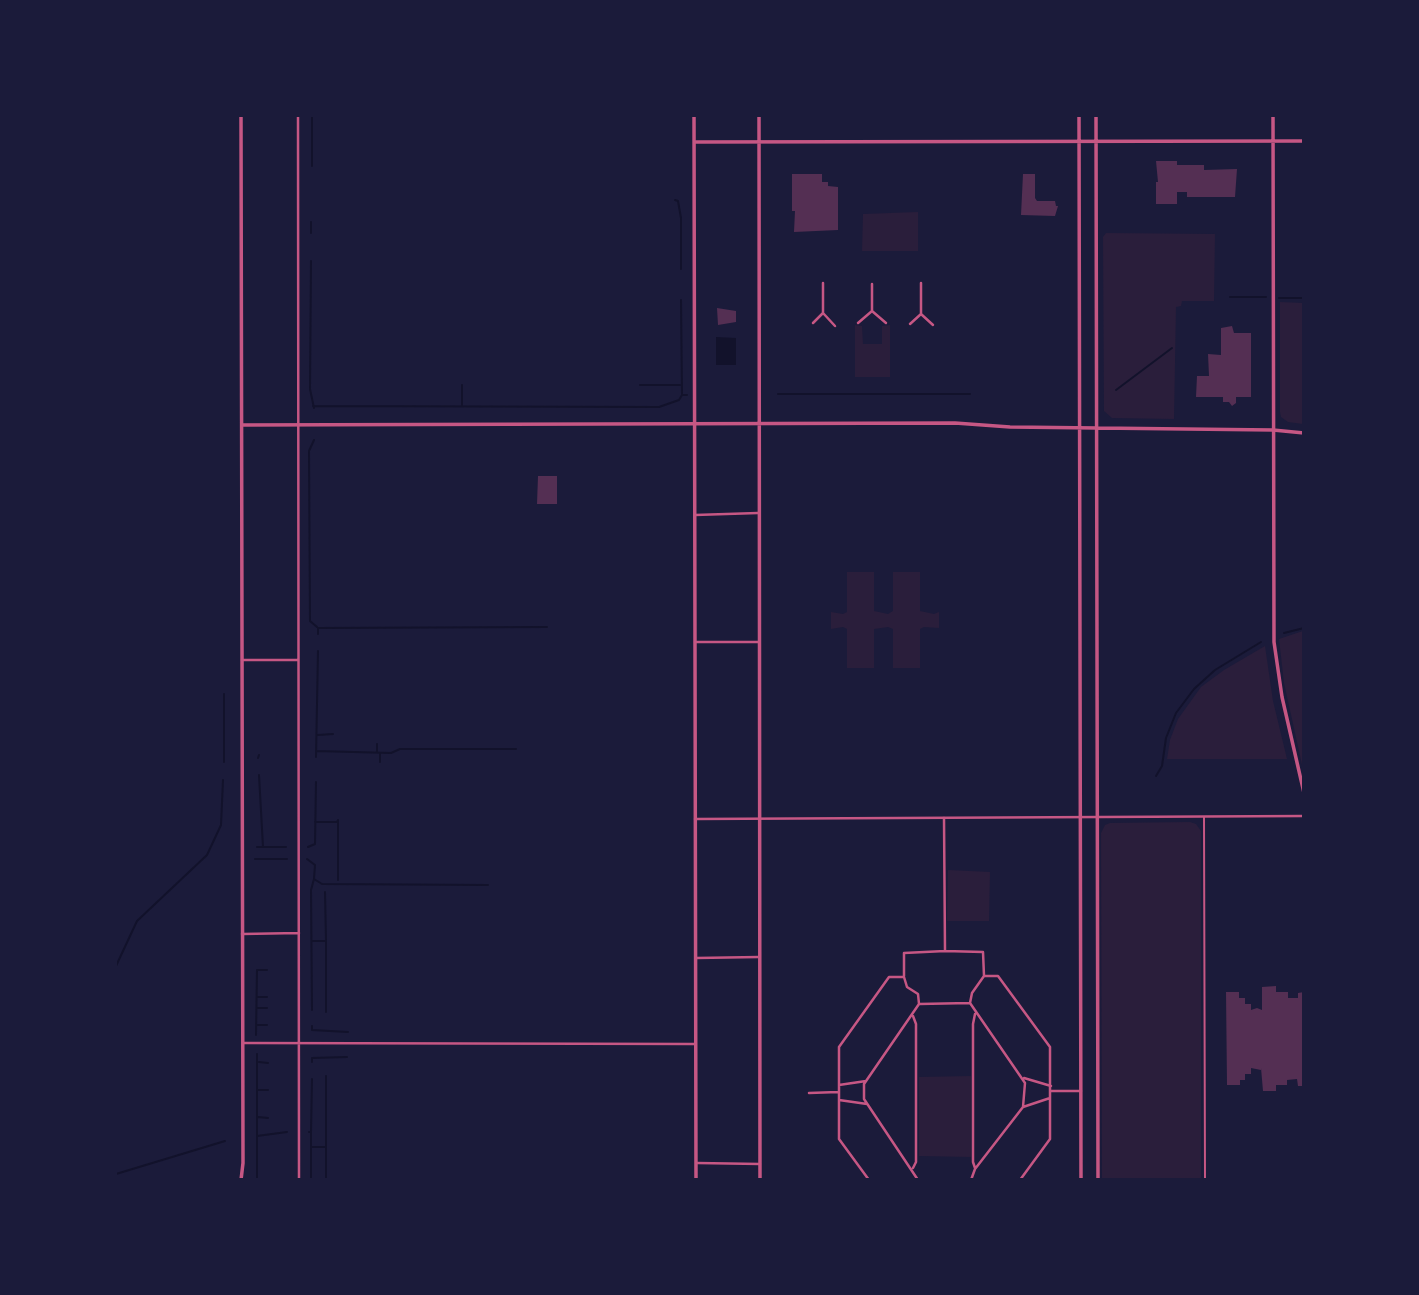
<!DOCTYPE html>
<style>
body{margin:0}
#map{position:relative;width:1419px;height:1295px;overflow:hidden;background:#1b1b3a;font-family:Overpass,sans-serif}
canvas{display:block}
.frame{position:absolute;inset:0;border:117px solid #1b1b3a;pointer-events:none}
</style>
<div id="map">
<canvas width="1419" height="1295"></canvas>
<div class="frame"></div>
</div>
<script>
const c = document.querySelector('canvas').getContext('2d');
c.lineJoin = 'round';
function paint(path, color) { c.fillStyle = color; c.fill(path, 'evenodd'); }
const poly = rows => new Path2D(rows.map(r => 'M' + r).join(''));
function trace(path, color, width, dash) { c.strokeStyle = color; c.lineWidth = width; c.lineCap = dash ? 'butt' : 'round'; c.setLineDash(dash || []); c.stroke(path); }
const green = poly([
 [918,212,918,251,862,251,863,214],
 [1106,233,1215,234,1214,301,1182,301,1181,306,1176,307,1174,419,1112,418,1104,411,1103,237],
 [1280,302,1303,303,1303,424,1288,422,1281,417,1280,412],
 [855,325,862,326,863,344,882,344,882,326,890,325,890,377,855,377],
 [847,572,874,572,874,611,888,614,893,611,893,572,920,572,920,611,934,614,939,612,939,628,924,627,920,629,920,668,893,668,893,629,888,627,874,629,874,668,847,668,847,629,843,627,831,629,831,612,843,614,847,612],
 [1303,631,1304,631,1303,769,1284,683,1279,639],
 [1265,646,1273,701,1287,759,1167,759,1170,740,1178,719,1201,687,1224,670],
 [1110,823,1190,822,1196,824,1201,831,1201,1179,1102,1179,1101,833,1105,825],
 [948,870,990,872,989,921,947,921],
 [971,1076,971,1157,919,1156,919,1077]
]);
const water = poly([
 [716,337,736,338,736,365,716,365]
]);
const stream = poly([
 [312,116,312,166],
 [675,200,678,201,681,218,681,269],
 [311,222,311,233],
 [311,261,310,389,314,408],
 [1230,297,1266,297],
 [1279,298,1304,298],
 [681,300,682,395,687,395],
 [640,385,680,385],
 [1116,390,1172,348],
 [778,394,970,394],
 [462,405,462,385],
 [313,406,659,407,679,400,682,395],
 [314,440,309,451,310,621,317,627],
 [1284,633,1304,628],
 [318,634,318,628,547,627],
 [224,694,224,762],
 [318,735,333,734],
 [377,744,377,752],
 [316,751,391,753,400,749,516,749],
 [316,757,318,651],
 [258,758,259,755],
 [380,762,380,753],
 [259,775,263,847],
 [1156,776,1162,766,1166,738,1176,713,1194,689,1215,670,1261,642],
 [315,822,337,822,338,820,338,880],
 [257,847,286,847],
 [308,847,315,844,316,782],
 [255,859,287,859],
 [307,859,315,865,314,879,322,884,488,885],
 [325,892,326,940],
 [313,941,326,941,326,1012],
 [116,966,137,921,207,855,221,825,223,780],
 [258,997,267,997],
 [258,1008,267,1008],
 [312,1010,311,890,314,879],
 [258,1025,267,1025],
 [312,1026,312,1030,348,1032],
 [256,1035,257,970,267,970],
 [257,1054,257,1180],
 [259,1062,268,1063],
 [312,1062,312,1058,347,1057],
 [326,1076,326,1147],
 [258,1090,268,1090],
 [258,1117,268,1118],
 [309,1132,311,1132,312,1079],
 [257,1136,287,1132],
 [311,1147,326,1147,326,1180],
 [116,1174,225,1141],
 [311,1180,311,1132]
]);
const building = poly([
 [1156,161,1177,161,1177,165,1204,165,1204,170,1237,169,1235,197,1187,197,1187,192,1177,192,1177,204,1156,204,1156,182,1158,182],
 [792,174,822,174,822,182,828,182,828,186,838,187,838,230,794,232,795,211,792,211],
 [1023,174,1035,174,1035,198,1037,201,1055,201,1056,206,1058,206,1055,216,1021,215],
 [717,308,736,311,736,322,718,325],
 [1232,326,1234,333,1251,333,1251,397,1236,397,1236,403,1232,406,1229,402,1223,402,1223,397,1196,397,1197,376,1209,376,1208,354,1221,355,1221,328],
 [538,476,557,476,557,504,537,504],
 [1276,986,1276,992,1288,992,1288,998,1298,998,1298,993,1304,992,1304,1086,1298,1086,1297,1079,1287,1080,1287,1085,1276,1085,1276,1091,1263,1091,1261,1068,1261,1070,1251,1068,1251,1074,1245,1074,1245,1080,1240,1080,1240,1085,1227,1085,1226,992,1239,992,1239,998,1245,998,1245,1004,1251,1004,1251,1010,1257,1008,1262,1010,1262,987]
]);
const service = poly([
 [1204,817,1205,1180]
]);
const pedestrian = poly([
 [872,284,872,311],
 [823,313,823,283],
 [921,314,921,283],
 [813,323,823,313,835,326],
 [858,323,872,311,886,323],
 [910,324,921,314,933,325],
 [944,818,945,951,983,952,984,976],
 [904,976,904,953,945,951],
 [970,1003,972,993,984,976,998,976,1050,1047,1050,1139,1020,1180],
 [1024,1078,1051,1086],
 [839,1085,866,1081],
 [1051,1091,1081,1091],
 [809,1093,838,1092],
 [839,1100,867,1104],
 [1023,1107,1050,1098],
 [913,1168,916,1162,916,1024,913,1016],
 [975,1168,973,1162,973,1024,975,1014],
 [869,1180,839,1139,839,1047,889,977,904,977,907,987,918,994,919,1004],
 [918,1180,864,1099,864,1084,919,1004,970,1003,1025,1083,1023,1107,975,1169,971,1180]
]);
const minor = poly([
 [298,116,299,1180],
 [695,515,758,513],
 [695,642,758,642],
 [242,660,297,660],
 [695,819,1304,816],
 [242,934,299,933],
 [696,958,759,957],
 [243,1043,694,1044],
 [697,1163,760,1164]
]);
const tertiary = poly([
 [694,116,696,1180],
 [759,116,760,1180],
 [1079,116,1081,1180],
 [1096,116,1098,1180],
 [1273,116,1274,642,1282,697,1304,793],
 [694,142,1304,141],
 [242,425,955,423,1010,427,1273,430,1304,433],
 [241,1180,243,1163,241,116]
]);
paint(green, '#2a1e3b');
paint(water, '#12122b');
trace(stream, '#12122b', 2);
paint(building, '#542f53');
trace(service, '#c65784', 2);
trace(pedestrian, '#c65784', 2.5);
trace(minor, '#c65784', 2.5);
trace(tertiary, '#c65784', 3.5);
</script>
